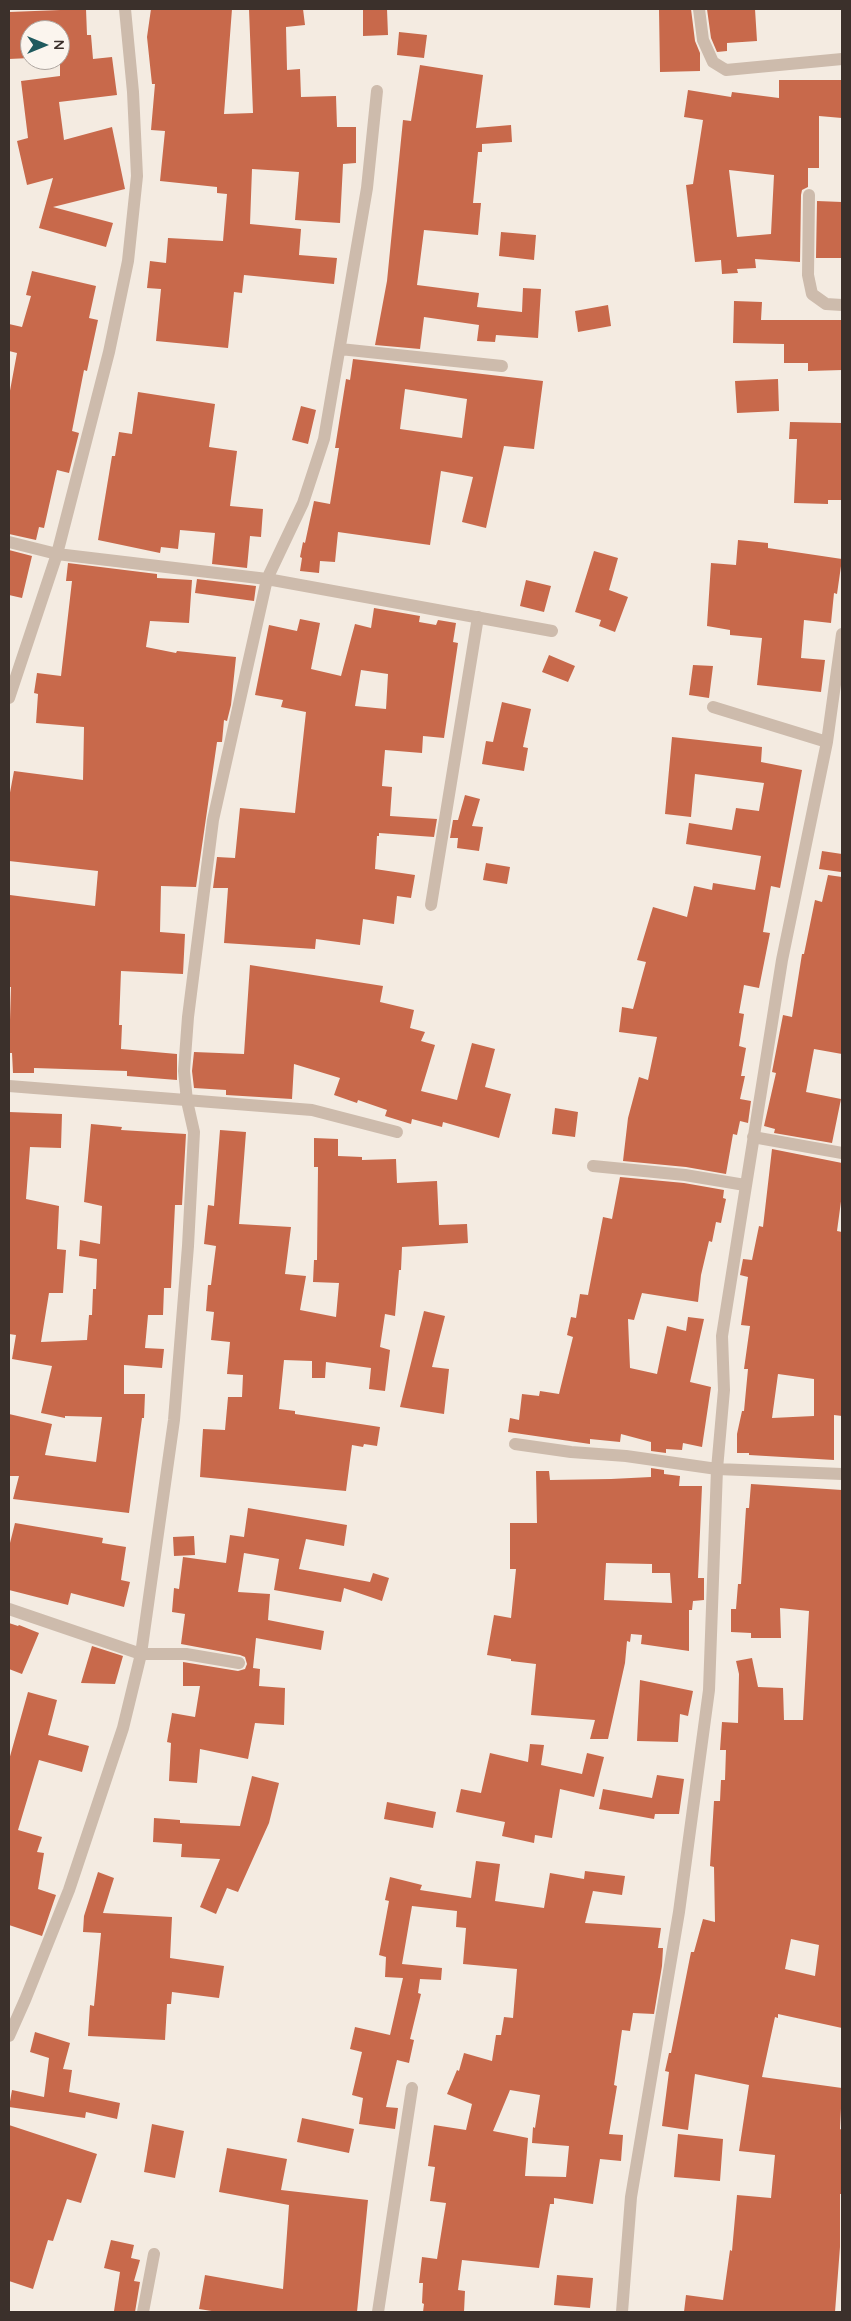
<!DOCTYPE html>
<style>
body{margin:0}
#map{position:relative;width:851px;height:2321px;overflow:hidden;background:#f4ebe1;font-family:Quicksand,sans-serif}
canvas{display:block}
.frame{position:absolute;inset:0;border:10px solid #3b302b;pointer-events:none}
.north{position:absolute;left:20px;top:20px;width:50px;height:50px;box-sizing:border-box;background:#fbf5ee;border:1px solid #aea6a0;border-radius:50%;rotate:90deg;font-size:14px;font-weight:700;line-height:20px;text-align:center;color:#3b302b}
.north::after{content:'';display:block;margin:auto;width:18px;height:22px;background:#1f5a5e;clip-path:polygon(50% 0,100% 100%,50% 72%,0 100%)}
</style>
<div id="map">
<canvas width="851" height="2321"></canvas>
<div class="frame"></div>
<div class="north">N</div>
</div>
<script>
const c = document.querySelector('canvas').getContext('2d');
c.lineJoin = 'round';
function paint(path, color) { c.fillStyle = color; c.fill(path, 'evenodd'); }
const poly = rows => new Path2D(rows.map(r => 'M' + r).join(''));
function trace(path, color, width, dash) { c.strokeStyle = color; c.lineWidth = width; c.lineCap = dash ? 'butt' : 'round'; c.setLineDash(dash || []); c.stroke(path); }
const building = poly([
 [86,9,87,35,91,35,93,59,112,57,117,95,59,102,64,140,112,127,125,189,53,207,113,223,106,247,39,228,53,178,27,185,17,141,28,138,21,81,60,76,60,30,30,30,30,58,9,59,9,12],
 [151,9,232,9,224,114,253,113,249,9,303,9,305,25,286,27,287,70,300,69,301,97,336,96,337,127,356,127,356,163,343,164,340,223,295,220,299,172,252,169,250,224,301,229,299,255,337,258,334,284,244,275,242,293,234,292,228,348,156,341,161,289,147,288,150,261,166,263,168,238,223,241,227,194,217,193,217,187,160,181,165,131,151,130,155,84,152,84,147,37],
 [363,9,387,9,388,35,363,36],
 [659,9,691,9,695,41,700,53,700,71,660,72],
 [707,9,755,9,757,41,727,43,727,51,717,52,711,38],
 [399,32,427,35,424,58,397,55],
 [420,65,483,75,476,128,511,125,512,142,482,144,482,152,478,152,473,203,481,203,478,235,424,230,417,285,479,293,477,307,522,312,523,288,541,289,538,338,496,335,495,342,477,341,479,325,424,317,420,349,375,345,387,281,403,120,411,121],
 [779,80,842,80,842,118,819,116,819,168,808,168,808,187,802,190,801,195,800,262,755,259,756,268,737,269,738,273,722,274,721,260,695,262,686,185,693,184,703,120,684,117,688,90,731,97,732,92,779,98],
 [729,170,774,175,771,234,737,237],
 [817,201,842,202,842,258,816,258],
 [501,232,536,235,534,260,499,256],
 [32,271,96,286,89,318,98,320,87,371,84,370,72,431,79,433,69,473,57,470,44,528,39,527,36,540,9,534,9,396,17,353,9,351,9,324,22,327,31,296,26,295],
 [734,301,762,302,761,320,842,320,842,370,808,371,808,363,784,363,784,344,733,343],
 [608,305,611,326,578,332,575,311],
 [353,359,543,381,534,449,504,446,486,528,462,522,473,477,441,471,430,545,338,532,335,562,320,561,319,573,300,571,302,558,300,557,303,542,305,543,314,501,330,504,339,448,335,448,346,379,350,380],
 [405,389,467,399,462,438,400,429],
 [778,379,779,411,737,413,735,381],
 [138,392,215,404,209,447,237,451,230,506,263,509,261,537,250,536,247,568,212,564,215,533,180,530,178,549,161,547,160,553,98,540,112,456,115,456,119,432,132,434],
 [301,406,316,410,308,444,292,440],
 [790,422,842,423,842,500,828,500,828,504,794,503,797,439,789,439],
 [738,540,768,543,768,548,842,559,837,594,834,593,831,623,804,620,801,658,825,660,821,692,757,685,762,638,730,635,730,630,707,626,711,563,736,565],
 [9,550,32,556,22,598,9,595],
 [594,551,618,558,609,590,628,597,615,632,599,626,601,620,575,612],
 [68,563,157,574,157,578,192,580,189,623,150,621,146,647,176,653,177,651,236,657,231,705,227,721,224,720,222,742,217,742,196,887,161,886,160,932,185,934,183,974,121,971,119,1025,122,1025,121,1049,177,1054,177,1080,127,1076,127,1071,34,1068,34,1073,13,1073,12,1053,9,1053,11,987,9,987,10,895,95,906,98,871,9,861,9,798,14,771,83,780,84,727,36,723,38,694,34,693,37,673,61,676,72,581,66,581],
 [197,579,256,586,254,601,195,593],
 [526,580,551,586,544,612,520,606],
 [374,608,420,616,419,622,436,625,438,620,456,623,453,642,458,643,444,738,423,736,422,753,385,750,382,786,392,787,390,816,437,819,434,837,379,833,379,836,377,836,375,869,415,875,411,898,397,896,394,924,363,919,360,945,316,939,315,949,224,943,228,888,213,888,217,857,235,858,240,808,295,813,306,712,281,707,283,700,255,695,269,625,297,631,300,619,320,623,311,669,341,676,355,624,371,628],
 [361,670,388,674,386,709,355,706],
 [549,655,575,666,568,682,542,672],
 [693,665,713,666,709,698,689,695],
 [502,702,531,709,523,747,528,748,524,771,482,764,486,741,493,742],
 [672,737,762,747,761,762,802,770,780,888,771,886,763,932,770,933,759,988,744,985,739,1013,744,1014,739,1046,746,1048,741,1076,745,1076,740,1099,751,1101,748,1123,740,1121,737,1135,733,1134,726,1174,686,1167,623,1161,628,1118,639,1077,648,1080,657,1037,619,1032,622,1007,633,1009,646,962,637,960,653,907,687,917,694,886,712,890,713,883,755,890,761,856,686,844,689,823,732,830,736,808,759,811,764,783,695,774,691,817,665,814],
 [465,795,480,799,472,826,483,827,479,851,457,848,458,838,450,838,453,820,458,820],
 [822,851,842,854,841,872,819,869],
 [486,863,510,867,507,884,483,880],
 [828,875,842,877,842,1054,814,1049,806,1092,841,1099,832,1143,774,1133,775,1129,764,1126,776,1073,772,1072,783,1015,792,1017,802,954,804,954,815,900,822,902],
 [250,965,383,986,380,1002,414,1010,410,1028,425,1032,421,1041,435,1045,421,1091,457,1100,472,1043,495,1049,485,1087,511,1094,499,1138,443,1122,442,1127,412,1119,411,1124,385,1116,387,1110,358,1100,357,1103,334,1095,340,1078,294,1064,292,1099,226,1095,226,1090,194,1088,192,1071,194,1052,244,1054],
 [555,1108,578,1112,575,1137,552,1134],
 [9,1112,62,1114,61,1148,30,1147,26,1199,59,1206,57,1249,66,1250,63,1293,49,1293,41,1342,87,1340,89,1315,92,1315,93,1289,96,1289,97,1259,79,1256,80,1240,100,1244,102,1206,84,1202,91,1124,122,1127,121,1130,186,1134,182,1205,175,1205,171,1288,164,1288,163,1315,148,1315,145,1348,164,1349,162,1368,124,1365,124,1394,145,1394,144,1418,142,1418,129,1513,13,1499,19,1476,9,1476,9,1414,52,1424,45,1455,96,1462,102,1417,65,1416,65,1418,41,1413,52,1366,12,1359,16,1335,9,1334],
 [220,1130,246,1132,239,1224,291,1227,285,1274,306,1276,300,1310,336,1317,339,1283,313,1282,314,1260,317,1260,318,1167,314,1167,314,1138,338,1139,338,1156,362,1157,362,1160,396,1159,397,1183,437,1181,439,1225,467,1224,468,1243,402,1247,401,1270,399,1270,395,1316,385,1314,380,1347,390,1350,385,1391,369,1389,371,1368,326,1362,325,1378,312,1378,312,1361,284,1360,279,1409,295,1411,295,1414,380,1427,377,1446,364,1444,363,1447,352,1445,346,1491,200,1477,203,1429,225,1430,228,1397,242,1397,243,1375,227,1374,230,1342,211,1340,214,1312,206,1311,208,1285,211,1285,216,1246,204,1244,208,1205,214,1206],
 [772,1149,842,1163,842,1194,837,1231,842,1232,842,1416,834,1415,834,1460,749,1455,749,1453,737,1453,737,1434,742,1411,744,1411,748,1369,744,1369,750,1326,741,1325,748,1277,740,1275,743,1259,752,1260,759,1226,763,1227],
 [778,1374,814,1379,814,1416,772,1418],
 [620,1177,684,1183,724,1190,723,1198,726,1199,721,1223,716,1222,712,1242,709,1241,701,1275,698,1302,642,1293,634,1320,628,1319,630,1368,657,1374,667,1326,686,1331,688,1317,704,1319,690,1382,711,1387,702,1447,683,1443,682,1450,666,1449,666,1453,651,1451,651,1442,621,1434,620,1442,590,1439,590,1444,508,1432,510,1418,519,1420,522,1394,539,1396,540,1391,559,1394,573,1337,567,1335,571,1317,576,1318,580,1294,588,1295,603,1217,612,1219],
 [424,1311,445,1316,432,1367,449,1369,444,1414,400,1407],
 [651,1468,664,1470,664,1474,680,1476,679,1486,702,1486,698,1578,704,1578,704,1600,693,1601,692,1610,689,1610,689,1651,641,1644,642,1635,631,1634,630,1642,627,1641,625,1663,608,1739,590,1739,595,1720,531,1715,536,1664,511,1661,511,1659,487,1655,494,1615,511,1618,516,1569,510,1569,510,1523,537,1523,536,1471,549,1471,550,1480,611,1479,651,1477],
 [606,1563,652,1564,652,1573,670,1573,672,1603,604,1600],
 [751,1484,842,1490,842,2028,778,2014,778,2018,775,2017,762,2077,842,2088,840,2129,842,2130,842,2194,840,2194,840,2247,835,2312,684,2312,686,2295,723,2300,730,2250,732,2251,737,2195,771,2198,775,2155,739,2151,749,2085,695,2074,688,2130,662,2126,669,2072,665,2071,669,2053,671,2053,691,1952,694,1952,703,1919,715,1922,714,1867,710,1866,714,1801,720,1801,721,1780,725,1780,726,1750,720,1750,722,1722,738,1723,739,1674,736,1661,752,1658,758,1687,783,1688,784,1720,803,1720,809,1611,780,1608,781,1638,751,1638,751,1633,731,1632,731,1609,736,1609,738,1584,741,1584,746,1508,749,1508],
 [791,1939,819,1945,815,1976,785,1969],
 [248,1508,347,1525,344,1546,306,1539,299,1569,370,1582,373,1573,389,1578,382,1601,344,1588,341,1602,274,1590,279,1559,244,1553,238,1592,270,1594,268,1620,324,1631,321,1650,256,1638,253,1668,260,1669,259,1686,285,1688,284,1725,255,1723,248,1759,200,1749,197,1783,169,1781,171,1743,167,1742,172,1713,195,1717,200,1686,183,1686,183,1662,238,1671,245,1669,247,1664,245,1657,240,1655,181,1644,185,1614,172,1612,174,1588,179,1589,183,1557,226,1563,230,1535,244,1537],
 [15,1523,103,1538,102,1543,126,1547,121,1580,130,1582,124,1607,71,1593,68,1605,9,1590,9,1547],
 [194,1536,195,1555,174,1556,173,1537],
 [9,1623,18,1626,19,1625,39,1633,22,1674,9,1669],
 [92,1646,123,1656,115,1684,81,1683],
 [640,1680,693,1691,688,1716,680,1714,678,1742,637,1741],
 [28,1692,57,1700,48,1735,89,1746,82,1772,39,1760,18,1830,42,1837,37,1852,44,1853,38,1889,56,1895,42,1936,9,1925,9,1760],
 [530,1744,544,1745,541,1765,582,1774,587,1753,604,1757,594,1797,560,1789,552,1838,535,1835,534,1843,502,1836,505,1822,456,1812,461,1789,481,1793,490,1753,528,1762],
 [657,1775,684,1779,679,1814,655,1814,654,1819,599,1809,603,1789,652,1798],
 [252,1776,279,1783,269,1823,238,1892,227,1888,216,1914,200,1907,220,1859,181,1857,182,1844,153,1842,154,1818,180,1820,180,1823,240,1826],
 [387,1802,436,1812,433,1828,384,1819],
 [476,1861,500,1864,495,1901,544,1908,550,1873,584,1879,585,1871,625,1876,622,1895,593,1891,585,1923,661,1928,658,1948,663,1948,662,1966,654,2014,633,2013,630,2031,622,2030,614,2085,617,2086,609,2134,623,2135,621,2161,600,2159,593,2204,554,2198,554,2204,550,2204,539,2268,462,2260,458,2290,465,2291,464,2312,423,2312,424,2304,422,2303,423,2283,419,2283,422,2257,437,2259,446,2203,430,2201,435,2167,428,2166,434,2125,466,2130,472,2104,447,2094,457,2070,459,2071,464,2053,492,2061,496,2035,501,2035,504,2017,513,2018,517,1969,463,1964,466,1928,456,1927,457,1911,412,1906,402,1964,442,1968,441,1980,420,1979,418,1993,421,1994,410,2039,414,2040,409,2063,397,2060,386,2107,398,2108,395,2129,359,2124,363,2098,352,2095,362,2052,350,2049,355,2027,390,2035,403,1978,385,1977,386,1957,379,1955,389,1901,385,1900,390,1877,422,1885,420,1890,471,1898],
 [510,2090,540,2095,535,2128,533,2127,532,2143,569,2146,566,2177,525,2176,528,2138,493,2131],
 [98,1872,114,1878,103,1913,172,1917,170,1958,224,1966,219,1998,172,1992,171,2004,167,2004,165,2040,88,2036,90,2005,94,2006,101,1933,83,1932,84,1916],
 [35,2032,70,2043,63,2069,72,2070,69,2092,120,2103,117,2119,86,2112,85,2118,9,2107,12,2090,44,2097,49,2058,30,2052],
 [302,2118,354,2129,349,2153,297,2142],
 [152,2124,184,2131,175,2178,144,2172],
 [9,2125,97,2154,81,2203,67,2199,53,2241,48,2240,33,2289,9,2281],
 [678,2134,723,2139,720,2181,674,2177],
 [227,2148,287,2159,281,2190,368,2200,357,2312,218,2312,199,2309,205,2275,283,2289,289,2205,219,2192],
 [111,2240,134,2245,131,2258,140,2260,134,2281,140,2282,135,2312,114,2311,120,2272,104,2268],
 [557,2275,593,2278,590,2308,554,2305]
]);
const street = poly([
 [699,9,703,40,713,62,726,70,842,59],
 [809,195,808,275,812,294,826,304,842,305],
 [340,349,502,366],
 [9,542,57,554,267,579,552,631],
 [9,698,57,554,109,352,128,261,137,176,133,92,125,9],
 [713,707,827,742],
 [431,905,478,617],
 [9,1086,312,1110,397,1132],
 [753,1137,842,1153],
 [593,1166,685,1175,745,1185],
 [515,1444,571,1452,626,1456,717,1469,842,1474],
 [9,1609,141,1654,186,1654,239,1663],
 [9,2036,25,2000,69,1890,123,1728,141,1654,174,1420,188,1246,194,1132,187,1101,184,1071,188,1017,213,820,267,579,303,503,324,439,367,188,377,91],
 [143,2312,154,2254],
 [378,2312,412,2088],
 [622,2312,631,2197,679,1912,709,1690,717,1469,724,1390,722,1336,782,960,827,742,842,634]
]);
paint(building, '#c8694b');
trace(street, '#cdbbac', 12);
</script>
